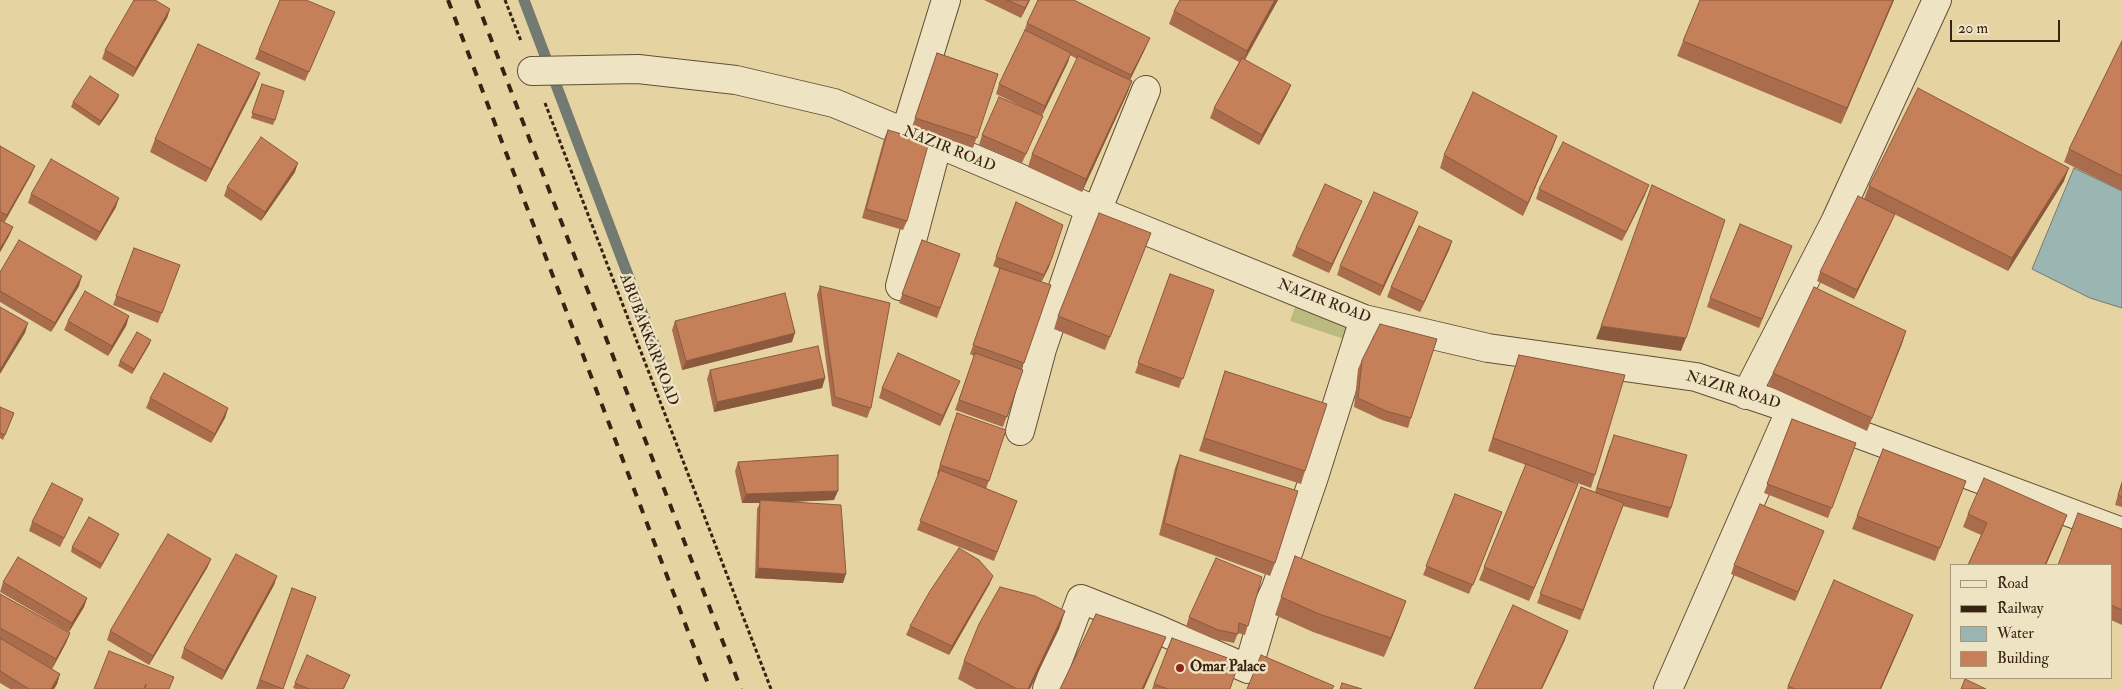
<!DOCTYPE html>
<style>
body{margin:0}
#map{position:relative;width:2122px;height:689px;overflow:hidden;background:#e5d4a2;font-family:"IM FELL Double Pica",serif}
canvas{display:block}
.legend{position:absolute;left:1950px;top:564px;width:162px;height:115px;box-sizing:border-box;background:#eee3c3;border:1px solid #a5967c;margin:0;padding:6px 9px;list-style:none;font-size:15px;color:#382212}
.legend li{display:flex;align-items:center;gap:10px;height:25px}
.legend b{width:25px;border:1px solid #a5967c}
.scale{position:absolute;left:1950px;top:20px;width:110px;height:22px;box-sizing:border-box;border:2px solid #382212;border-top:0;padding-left:6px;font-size:15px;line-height:18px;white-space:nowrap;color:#382212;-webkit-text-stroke:4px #eee3c3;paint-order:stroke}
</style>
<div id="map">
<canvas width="2122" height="689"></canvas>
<ul class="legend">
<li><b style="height:6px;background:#eee3c3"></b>Road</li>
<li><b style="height:6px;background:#382212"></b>Railway</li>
<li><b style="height:14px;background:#9bb5b2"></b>Water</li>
<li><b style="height:14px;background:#c57f59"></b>Building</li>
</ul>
<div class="scale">20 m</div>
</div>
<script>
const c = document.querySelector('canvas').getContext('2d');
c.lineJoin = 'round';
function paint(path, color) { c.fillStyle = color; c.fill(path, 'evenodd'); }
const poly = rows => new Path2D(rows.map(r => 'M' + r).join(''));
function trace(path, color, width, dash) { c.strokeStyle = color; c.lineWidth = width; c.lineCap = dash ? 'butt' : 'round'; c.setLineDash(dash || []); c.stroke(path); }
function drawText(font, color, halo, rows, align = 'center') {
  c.font = font + ' "IM FELL Double Pica",serif'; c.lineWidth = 5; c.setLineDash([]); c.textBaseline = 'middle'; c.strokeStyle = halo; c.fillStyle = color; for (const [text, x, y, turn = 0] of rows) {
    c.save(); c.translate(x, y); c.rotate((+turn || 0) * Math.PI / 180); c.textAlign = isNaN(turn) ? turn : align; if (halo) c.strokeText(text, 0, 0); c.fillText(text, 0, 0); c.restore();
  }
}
const green = poly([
 [1296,304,1356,329,1353,342,1290,321]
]);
const water = poly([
 [2074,168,2122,191,2122,308,2090,298,2032,269,2074,168]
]);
const stream = poly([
 [524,0,659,357]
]);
const path = poly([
 [505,0,521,41],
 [545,103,771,689]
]);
const minor = poly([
 [532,71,638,69,736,80,834,103,899,130,906,130,1090,208,1364,319,1488,348,1696,377,1791,409,2122,532],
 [1097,211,1146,90],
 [900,286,936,150,906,130,946,0],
 [1746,395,1835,222,1937,0],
 [1020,431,1042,349,1090,208],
 [1047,689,1081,599,1157,629,1248,669,1264,614,1276,588,1313,480,1364,319],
 [1668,689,1791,409]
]);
const rail = poly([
 [448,0,710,689],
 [476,0,741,689]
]);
const wall = poly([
 [984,0,1030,0,1021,18],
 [1180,0,1278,0,1245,60,1291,85,1287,94,1259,145,1210,118,1214,108,1239,62,1169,24,1174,11],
 [1700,0,1894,0,1841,124,1677,56,1683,41],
 [170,9,167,18,133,77,102,59,105,50],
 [335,12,305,81,255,59,259,50],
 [1027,23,1146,47,1130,80,1132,81,1127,94,1082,192,1028,167,1032,154,1077,59,1070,55,1068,62,1042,115,1043,116,1039,125,1022,163,979,145,982,135,1031,111,996,94,999,84,1024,33,1024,32],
 [2122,41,2122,191,2064,162,2069,149],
 [937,53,998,74,973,148,912,127],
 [260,73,255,86,206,182,150,152,155,139],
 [262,84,275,120,273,125,251,118],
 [119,95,117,100,99,126,71,107,73,102],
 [888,130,907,221,903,230,862,218,884,139],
 [1557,136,1552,149,1523,216,1440,168,1444,155],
 [0,146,35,166,31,175,4,222,13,227,9,236,0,252],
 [295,172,261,221,224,196,227,187],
 [2064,181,2008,271,1894,214,1891,223,1854,299,1817,281,1820,272,1864,199,1869,186],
 [1539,189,1645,195,1622,241,1536,199],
 [31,194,116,207,96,241,28,203],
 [1362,201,1358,210,1329,273,1292,256,1296,247],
 [1016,202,1049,267,1041,282,1051,285,1021,369,1023,370,1003,427,955,410,974,356,970,354,1000,269,993,266],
 [1418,212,1414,222,1380,296,1337,275,1340,266],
 [1151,233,1105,350,1054,329,1058,316],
 [922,240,960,254,937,318,899,303],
 [1452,241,1449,250,1420,312,1387,297,1391,287],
 [1792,246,1759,328,1707,307,1710,298],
 [134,248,180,265,158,323,113,305],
 [0,272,79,286,51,332,0,302],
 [1170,274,1214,290,1179,388,1135,373],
 [820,286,871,408,867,418,832,406,817,295],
 [129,316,126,326,108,356,64,330,68,321],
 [675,321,792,342,682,370,672,330],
 [1906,331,1867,431,1768,386,1773,373],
 [151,340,149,345,132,374,118,366,120,361],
 [1519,355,1595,475,1591,488,1572,481,1578,484,1529,601,1479,580,1526,465,1488,451],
 [1362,360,1411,418,1408,428,1382,420,1354,407,1358,369],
 [710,370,825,378,822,388,714,412,707,379],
 [1225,371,1305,471,1301,484,1199,451],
 [960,381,940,426,879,398,882,388],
 [150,398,228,408,225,418,211,443,146,408],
 [0,407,14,413,3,440,0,438],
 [1792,419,1856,443,1828,518,1764,493],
 [953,423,1006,430,986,489,1017,501,994,561,917,530,939,475,937,474],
 [1610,445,1671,508,1668,518,1623,506,1580,620,1537,603,1581,487,1595,492],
 [1883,449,1966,481,1935,561,1852,529],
 [1180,455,1275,563,1270,576,1159,535,1175,468],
 [738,462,834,500,788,502,843,583,755,578,757,509,760,503,742,503,735,471],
 [2122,481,2122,507,2115,505],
 [1455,494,1502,512,1469,594,1423,575],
 [83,499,79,508,60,547,29,531,32,522],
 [1968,514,2062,528,2046,565,1968,565,1981,535,1963,527],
 [2122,529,2122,625,2111,620,2111,565],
 [1824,531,1795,601,1731,574,1734,565],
 [117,539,100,569,71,552,72,547],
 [1295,556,1399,620,1384,657,1313,632,1275,615],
 [211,559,207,568,149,665,107,640,110,631],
 [277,576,274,585,222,680,181,658,184,648],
 [993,576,989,585,949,655,906,635,910,626],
 [1262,577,1245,635,1238,633,1234,643,1214,639,1186,627,1189,617],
 [3,582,87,598,84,607,69,632,0,592],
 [292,588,316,597,283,689,256,689],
 [0,594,70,633,66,643,52,669,27,654,60,674,57,684,54,689,10,689,0,683],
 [1065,611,1059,629,1030,689,976,689,958,679,964,661],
 [1913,615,1908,628,1881,689,1787,689,1788,686],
 [1172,638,1230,689,1152,689],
 [350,675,344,689,296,689,293,688,295,683]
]);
const shadedWall = poly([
 [1029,0,1030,0,1021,18,1025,8],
 [1275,0,1278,0,1242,64,1247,51],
 [1893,0,1894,0,1841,124,1847,108],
 [170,9,167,18,133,77,136,68],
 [1150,38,1146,47,1128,84,1131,75],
 [1071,53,1068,62,1042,116,1045,106],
 [260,73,255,86,206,182,211,169],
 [1132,81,1127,94,1082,192,1086,179],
 [1291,85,1287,94,1259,145,1262,135],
 [119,95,117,100,99,126,101,121],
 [1557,136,1552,149,1523,216,1528,203],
 [298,163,295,172,261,221,265,212],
 [35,166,31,175,3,225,7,215],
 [2069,168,2064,181,2008,271,2012,258],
 [1649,185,1645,195,1622,241,1626,232],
 [119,198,116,207,96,241,100,232],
 [1362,201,1358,210,1329,273,1332,264],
 [1418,212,1414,222,1380,296,1383,286],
 [1895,214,1891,223,1854,299,1857,290],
 [13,227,9,236,0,252,0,249],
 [1452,241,1449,250,1420,312,1424,302],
 [1052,258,1049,267,1040,285,1044,275],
 [82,276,79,286,51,332,55,323],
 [129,316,126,326,108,356,112,346],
 [28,323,25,333,0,374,0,370],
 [1601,326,1686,338,1681,351,1596,339],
 [1906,331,1902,344,1867,431,1872,418],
 [795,333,792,342,682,370,686,361],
 [151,340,149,345,132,374,134,369],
 [825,378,822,388,714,412,717,402],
 [960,381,940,426,943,416],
 [228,408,225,418,211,443,215,434],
 [1578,484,1573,497,1529,601,1534,588],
 [838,491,834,500,760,503,760,500,760,503,742,503,746,494],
 [2067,515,2062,528,2046,565,2045,565],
 [1824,531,1820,540,1795,601,1798,592],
 [119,534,117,539,100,569,102,564],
 [211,559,207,568,149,665,153,656],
 [758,568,846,574,843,583,755,578],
 [277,576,274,585,222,680,225,671],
 [993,576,989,585,949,655,952,646],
 [87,598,84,607,69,632,72,623],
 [1406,601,1399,620,1384,657,1391,638],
 [1065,611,1059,629,1030,689,1028,689],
 [1913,615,1908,628,1881,689,1880,689],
 [1568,631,1565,640,1542,689,1541,689],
 [70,633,66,643,52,669,56,659],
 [1166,637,1160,652,1144,689,1142,689],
 [60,674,57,684,54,689,51,689]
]);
const building = poly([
 [134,0,155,0,170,9,136,68,105,50,134,0],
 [280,0,306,0,335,12,309,72,259,50,280,0],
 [1007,0,1029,0,1025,8,1007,0],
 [1038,0,1074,0,1150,38,1131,75,1027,23,1038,0],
 [1180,0,1275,0,1247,51,1174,11,1180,0],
 [1700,0,1893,0,1847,108,1683,41,1700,0],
 [1025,30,1071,53,1045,106,999,84,1025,30],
 [2122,41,2122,176,2069,149,2122,41],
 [198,44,260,73,211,169,155,139,198,44],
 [937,53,998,74,977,138,915,118,937,53],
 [1078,56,1132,81,1086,179,1032,154,1078,56],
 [1242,58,1291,85,1262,135,1214,108,1242,58],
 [90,76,119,95,101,121,73,102,90,76],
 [262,84,284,91,275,120,252,113,262,84],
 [1918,88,2069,168,2012,258,1869,186,1918,88],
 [1473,92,1557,136,1528,203,1444,155,1473,92],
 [999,97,1043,116,1026,154,982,135,999,97],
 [888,130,929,142,907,221,866,209,888,130],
 [261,137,298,163,265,212,227,187,261,137],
 [1563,142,1649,185,1626,232,1539,189,1563,142],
 [0,146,35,166,7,215,0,212,0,146],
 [51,159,119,198,100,232,31,194,51,159],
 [1325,184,1362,201,1332,264,1296,247,1325,184],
 [1652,185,1725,220,1686,338,1601,326,1652,185],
 [1374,192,1418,212,1383,286,1340,266,1374,192],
 [1858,196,1895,214,1857,290,1820,272,1858,196],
 [1016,202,1063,225,1052,258,1044,275,996,257,1016,202],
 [1099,213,1151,233,1110,337,1058,316,1099,213],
 [0,220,13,227,0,249,0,220],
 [1740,224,1792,246,1762,319,1710,298,1740,224],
 [1419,226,1452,241,1424,302,1391,287,1419,226],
 [19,240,82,276,55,323,0,291,0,272,19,240],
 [922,240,960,254,940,308,902,294,922,240],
 [134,248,180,265,162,313,116,296,134,248],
 [1000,268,1051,285,1024,363,973,345,1000,268],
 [1170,274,1214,290,1183,379,1138,363,1170,274],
 [820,286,890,303,871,408,835,397,820,286],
 [1814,287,1906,331,1872,418,1773,373,1814,287],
 [85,291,129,316,112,346,68,321,85,291],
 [785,293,795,333,686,361,675,321,785,293],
 [0,307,28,323,0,370,0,307],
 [1380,324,1437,339,1411,418,1386,411,1358,398,1362,360,1380,324],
 [137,332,151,340,134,369,120,361,137,332],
 [818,346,825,378,717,402,710,370,818,346],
 [898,353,960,381,943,416,882,388,898,353],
 [975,353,1023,370,1007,417,959,400,975,353],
 [1519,355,1625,375,1595,475,1493,438,1519,355],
 [1225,371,1327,404,1305,471,1204,438,1225,371],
 [164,373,228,408,215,434,150,398,164,373],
 [0,407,14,413,5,435,0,433,0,407],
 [957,413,1006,430,989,481,940,465,957,413],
 [1792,419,1856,443,1832,508,1767,484,1792,419],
 [1614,435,1687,455,1671,508,1597,488,1614,435],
 [1883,449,1966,481,1940,548,1857,516,1883,449],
 [838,455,838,491,746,494,738,462,838,455],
 [1180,455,1298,491,1275,563,1164,523,1180,455],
 [1526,464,1578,484,1534,588,1484,567,1526,464],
 [940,470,1017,501,997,552,920,521,940,470],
 [1984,478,2067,515,2045,565,1968,565,1987,523,1968,514,1984,478],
 [52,483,83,499,64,538,32,522,52,483],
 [2122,483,2122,497,2118,495,2122,483],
 [1581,487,1624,503,1583,610,1540,594,1581,487],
 [1455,494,1502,512,1473,585,1426,566,1455,494],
 [760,500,841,505,846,574,758,568,760,500],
 [1760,504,1824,531,1798,592,1734,565,1760,504],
 [2078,513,2122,529,2122,610,2111,605,2111,565,2058,565,2078,513],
 [89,517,119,534,102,564,72,547,89,517],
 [168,534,211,559,153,656,110,631,168,534],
 [959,548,979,560,993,576,952,646,910,626,930,591,959,548],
 [236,554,277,576,225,671,184,648,236,554],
 [1295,556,1406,601,1391,638,1319,614,1281,597,1295,556],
 [18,557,87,598,72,623,3,582,18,557],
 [1216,558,1262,577,1248,626,1239,623,1238,634,1218,630,1189,617,1216,558],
 [1834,580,1913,615,1880,689,1795,689,1788,686,1834,580],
 [1000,587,1035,596,1065,611,1028,689,1017,689,964,661,979,624,1000,587],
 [292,588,316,597,283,689,260,680,292,588],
 [0,594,70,633,56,659,0,628,0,594],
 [1513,605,1568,631,1541,689,1474,689,1513,605],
 [1096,614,1166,637,1142,689,1060,689,1096,614],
 [0,638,60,674,51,689,29,689,0,671,0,638],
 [1172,638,1239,662,1230,689,1168,689,1154,684,1172,638],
 [109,651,174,677,169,689,145,689,146,684,144,689,94,689,109,651],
 [307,655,350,675,343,689,309,689,295,683,307,655],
 [1261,655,1334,686,1332,689,1247,689,1261,655],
 [1965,679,1986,689,1961,689,1965,679],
 [1342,683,1362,689,1340,689,1342,683]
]);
const markers = [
 [1180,668,5,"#8f2418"]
];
const streetNames = [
 ["NAZIR ROAD",949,150,22],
 ["NAZIR ROAD",1324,302,21],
 ["ABUBAKKAR ROAD",648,340,69],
 ["NAZIR ROAD",1733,391,17]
];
const poiNames = [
 ["Omar Palace",1190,668]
];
paint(green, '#bcbb7f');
paint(water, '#9bb5b2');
trace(water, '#737a72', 1);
trace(stream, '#737a72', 11);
trace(minor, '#634e36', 30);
trace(path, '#382212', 3, [4, 2.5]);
trace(minor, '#eee3c3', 28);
trace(rail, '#382212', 4, [9, 9]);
paint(wall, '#a96d4d');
paint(shadedWall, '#8a593e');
paint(building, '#c57f59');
trace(building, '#8a593e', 1);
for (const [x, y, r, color] of markers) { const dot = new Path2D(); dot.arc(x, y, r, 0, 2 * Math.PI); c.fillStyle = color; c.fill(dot); trace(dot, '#eee3c3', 2); }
drawText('15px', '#382212', '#eee3c3', streetNames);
drawText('bold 15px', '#382212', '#eee3c3', poiNames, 'left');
</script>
